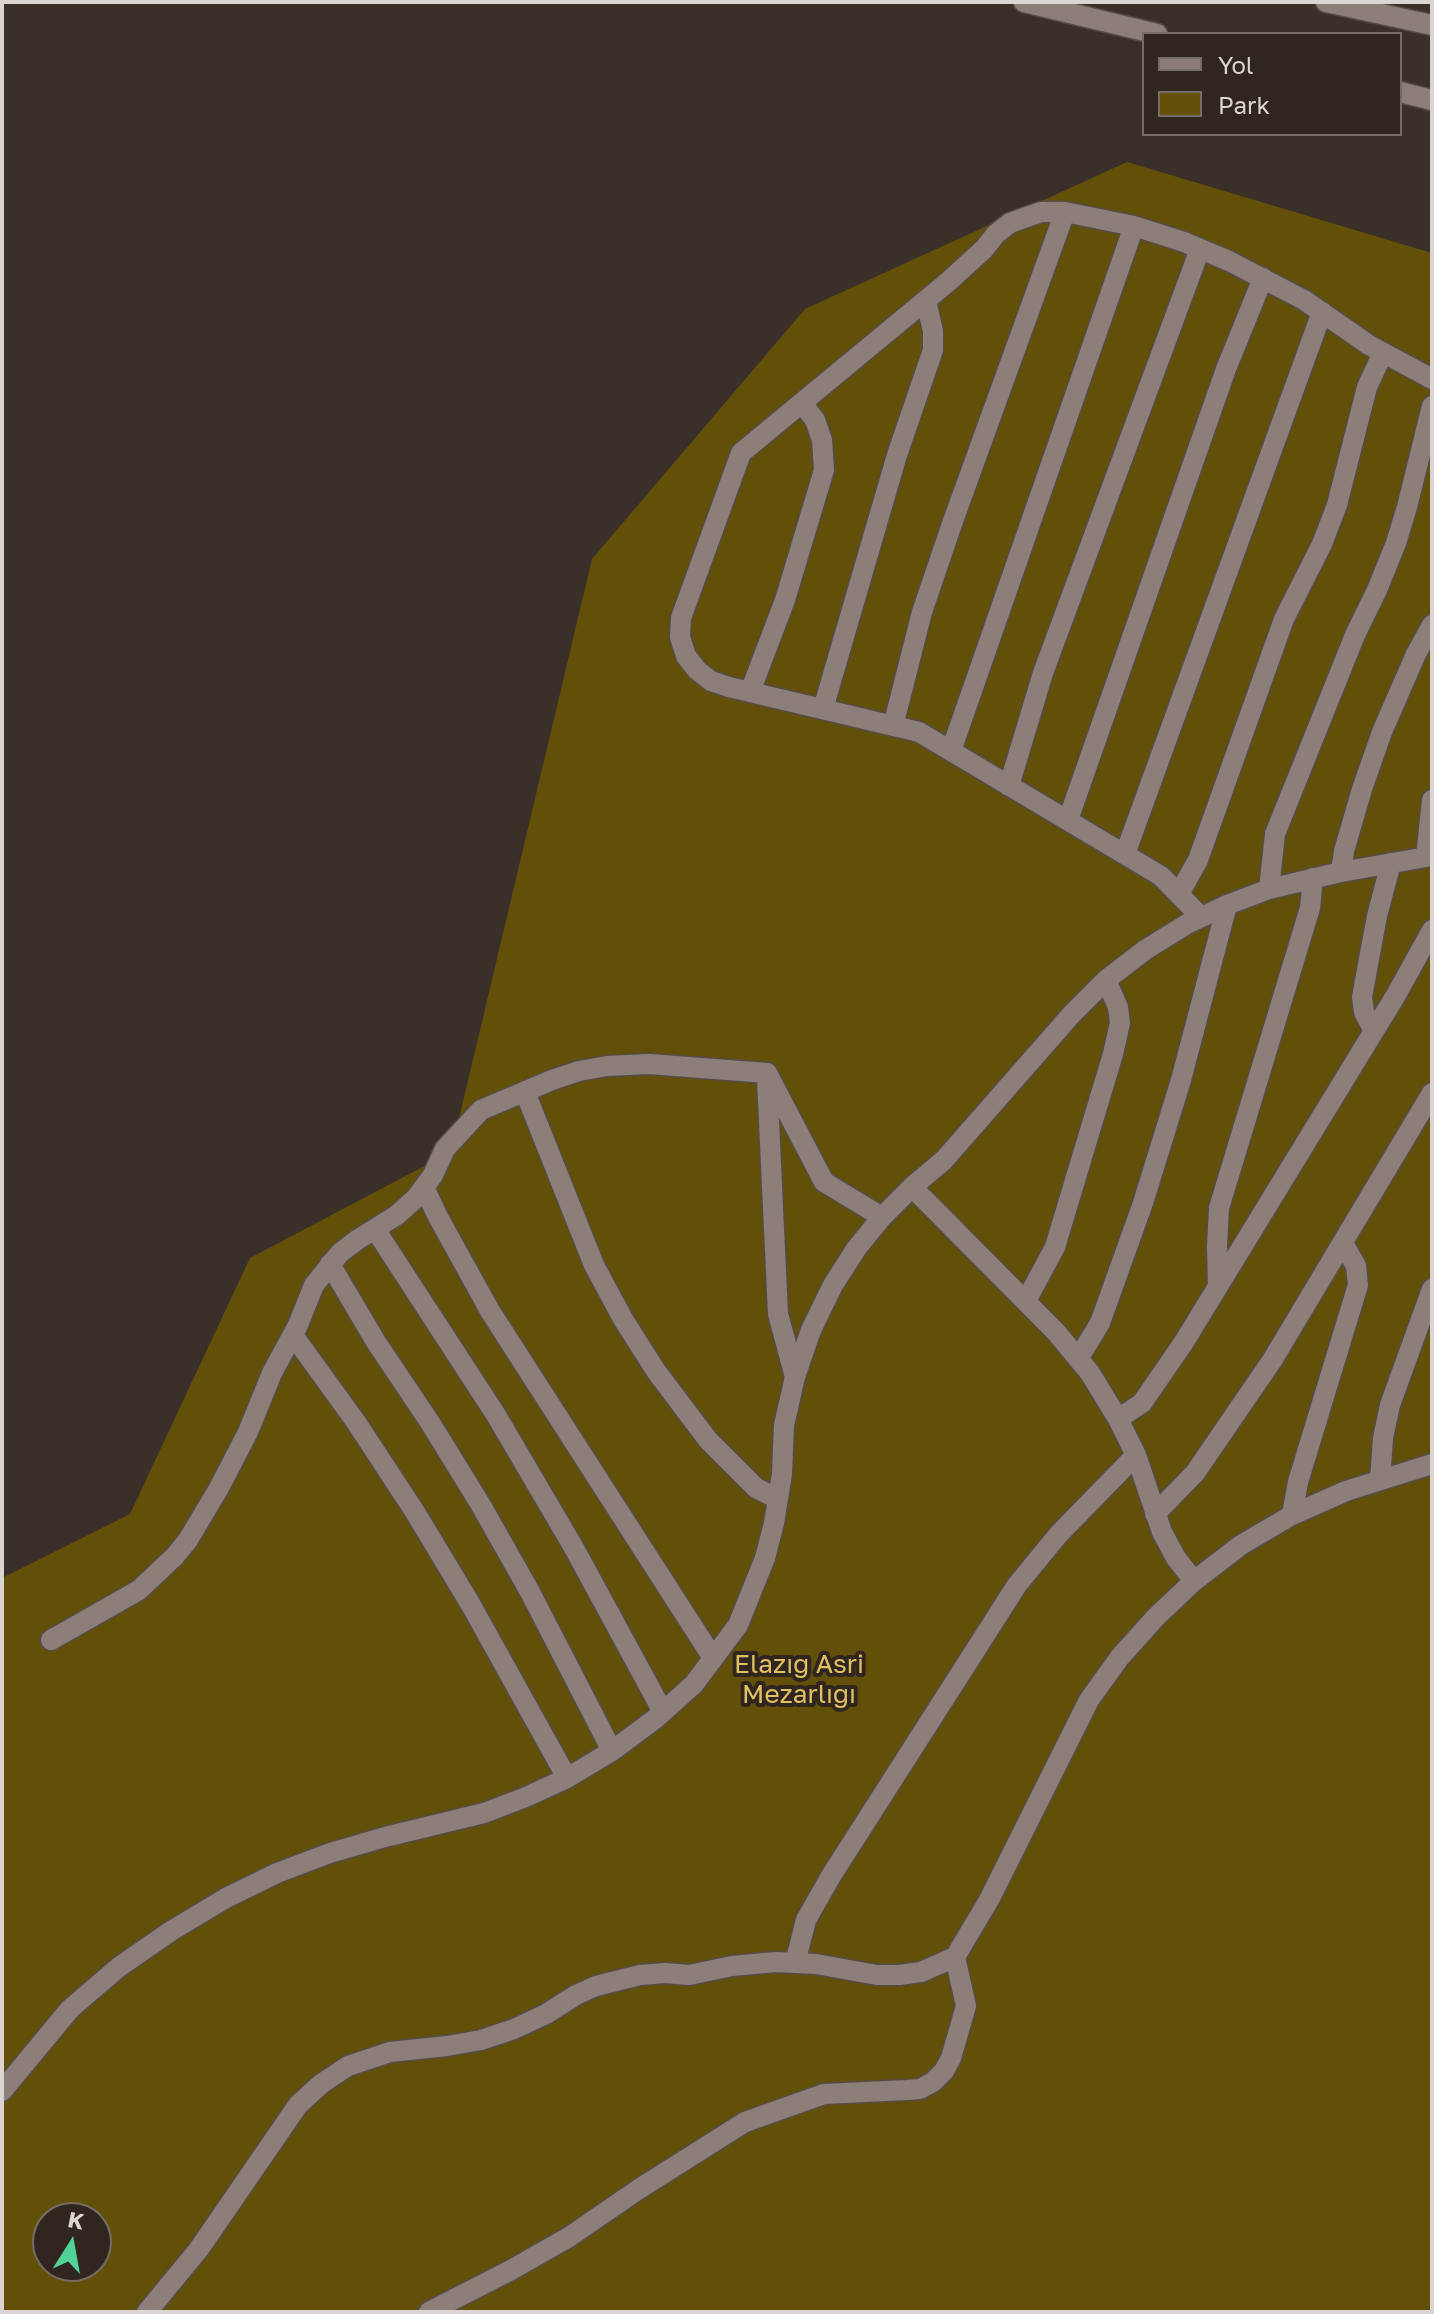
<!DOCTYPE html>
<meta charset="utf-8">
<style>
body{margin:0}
#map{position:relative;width:1434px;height:2314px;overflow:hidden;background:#3b2f2a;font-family:"Golos Text",sans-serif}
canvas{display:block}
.frame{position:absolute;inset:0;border:4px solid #dcd4d1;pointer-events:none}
.legend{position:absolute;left:1142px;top:32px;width:260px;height:104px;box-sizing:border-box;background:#312520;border:2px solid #756b67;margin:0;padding:10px 14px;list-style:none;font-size:24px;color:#dcd4d1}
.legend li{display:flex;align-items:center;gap:16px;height:40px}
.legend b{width:40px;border:2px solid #756b67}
.north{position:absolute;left:32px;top:2202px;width:80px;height:80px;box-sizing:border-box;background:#312520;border:2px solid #756b67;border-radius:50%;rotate:11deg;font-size:22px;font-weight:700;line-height:32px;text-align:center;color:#dcd4d1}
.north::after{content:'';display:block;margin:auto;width:28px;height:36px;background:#51d397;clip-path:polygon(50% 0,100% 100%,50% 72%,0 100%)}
</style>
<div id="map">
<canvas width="1434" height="2314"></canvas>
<div class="frame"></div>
<ul class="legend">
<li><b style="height:10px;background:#8c7e78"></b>Yol</li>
<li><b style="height:22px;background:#635008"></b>Park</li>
</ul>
<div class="north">K</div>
</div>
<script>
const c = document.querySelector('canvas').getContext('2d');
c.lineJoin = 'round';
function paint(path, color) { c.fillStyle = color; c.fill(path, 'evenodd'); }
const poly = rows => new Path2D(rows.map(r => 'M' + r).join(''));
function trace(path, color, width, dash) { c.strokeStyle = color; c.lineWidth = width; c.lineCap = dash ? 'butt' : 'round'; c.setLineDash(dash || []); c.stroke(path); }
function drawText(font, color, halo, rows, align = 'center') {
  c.font = font + ' "Golos Text",sans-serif'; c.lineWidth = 8; c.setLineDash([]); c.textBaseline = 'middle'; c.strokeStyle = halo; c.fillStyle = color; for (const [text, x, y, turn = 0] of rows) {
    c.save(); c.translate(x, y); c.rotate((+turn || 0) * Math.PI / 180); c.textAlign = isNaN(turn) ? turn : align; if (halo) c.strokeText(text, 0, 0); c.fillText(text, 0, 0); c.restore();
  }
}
const green = poly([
 [1127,162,1432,253,1432,2312,2,2312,2,1578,130,1514,250,1258,451,1152,592,559,805,309],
 [48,2218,96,2218,96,2266,48,2266]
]);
const service = poly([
 [750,692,785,600,824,470,822,440,815,420,802,403],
 [823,709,897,455,933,350,933,331,926,301],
 [893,726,922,612,953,521,1065,212],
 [951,751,1134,226],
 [1009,786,1043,673,1200,249],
 [1068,820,1226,369,1263,278],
 [1125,854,1322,312],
 [1426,857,1432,800],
 [1341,872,1344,851,1362,789,1382,732,1416,654,1432,625],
 [1269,889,1275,834,1355,635,1377,590,1396,543,1407,507,1432,406],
 [1179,894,1198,860,1284,619,1322,544,1337,505,1367,387,1383,353],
 [1201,917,1161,876,919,732,729,687,711,681,697,670,686,656,680,637,681,618,741,453,949,281,984,249,996,234,1010,223,1041,212,1065,212,1134,226,1184,242,1229,261,1304,300,1369,345,1432,379],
 [1374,1031,1364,1012,1362,997,1377,916,1391,863],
 [767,1079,778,1314,795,1377],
 [525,1092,594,1265,623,1319,656,1371,708,1440,756,1488,778,1499],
 [424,1187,437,1215,490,1311,713,1658],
 [912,1187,1056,1332,1090,1373,1118,1419,1136,1455,1162,1532,1176,1558,1194,1581],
 [375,1229,496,1415,574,1548,663,1712],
 [330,1264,376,1342,431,1424,482,1507,530,1592,612,1751],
 [1218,1286,1217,1246,1219,1208,1310,908,1313,878],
 [1026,1301,1055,1247,1113,1054,1120,1023,1118,1007,1106,980],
 [293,1335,356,1422,415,1512,471,1605,567,1778],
 [1078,1359,1100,1323,1143,1203,1181,1080,1227,905],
 [1118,1419,1142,1403,1184,1342,1396,995,1432,930],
 [1380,1480,1383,1438,1390,1405,1432,1289],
 [1155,1514,1195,1473,1273,1359,1432,1093],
 [1292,1515,1298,1482,1358,1285,1356,1266,1343,1243],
 [51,1640,139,1590,175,1556,188,1540,219,1488,248,1432,272,1373,298,1325,314,1285,340,1253,357,1240,397,1215,416,1198,433,1175,445,1149,481,1110,552,1080,579,1071,607,1066,649,1064,767,1073,824,1182,882,1217],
 [795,1963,806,1920,831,1876,1017,1585,1058,1535,1136,1455],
 [2,2091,70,2009,119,1967,171,1931,226,1898,277,1873,330,1853,385,1837,484,1813,526,1797,567,1778,612,1751,655,1719,694,1684,738,1625,765,1558,774,1523,782,1474,784,1425,795,1377,811,1330,833,1285,856,1249,882,1217,912,1187,944,1160,1071,1015,1106,980,1145,950,1187,924,1227,905,1269,889,1341,872,1432,856],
 [147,2312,199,2249,298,2105,321,2084,348,2066,390,2052,447,2046,481,2040,514,2029,546,2014,576,1995,596,1986,640,1975,665,1973,689,1975,732,1966,776,1962,816,1964,877,1975,899,1975,921,1972,955,1957,989,1900,1089,1700,1120,1657,1156,1617,1194,1581,1241,1545,1292,1515,1346,1491,1432,1464],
 [429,2312,511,2270,569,2237,639,2189,745,2122,824,2094,907,2090,920,2089,933,2082,944,2071,951,2058,966,2006,955,1957]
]);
const tertiary = poly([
 [1024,2,1157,34],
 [1326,2,1432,25],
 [1400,92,1432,100]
]);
const parkNames = [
 ["Elazığ Asri",799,1665],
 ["Mezarlığı",799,1695]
];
paint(green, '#635008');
trace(service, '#564c47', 23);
trace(tertiary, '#564c47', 23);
trace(service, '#8c7e78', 20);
trace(tertiary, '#8c7e78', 20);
drawText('26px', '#e0c160', '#312520', parkNames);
</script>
